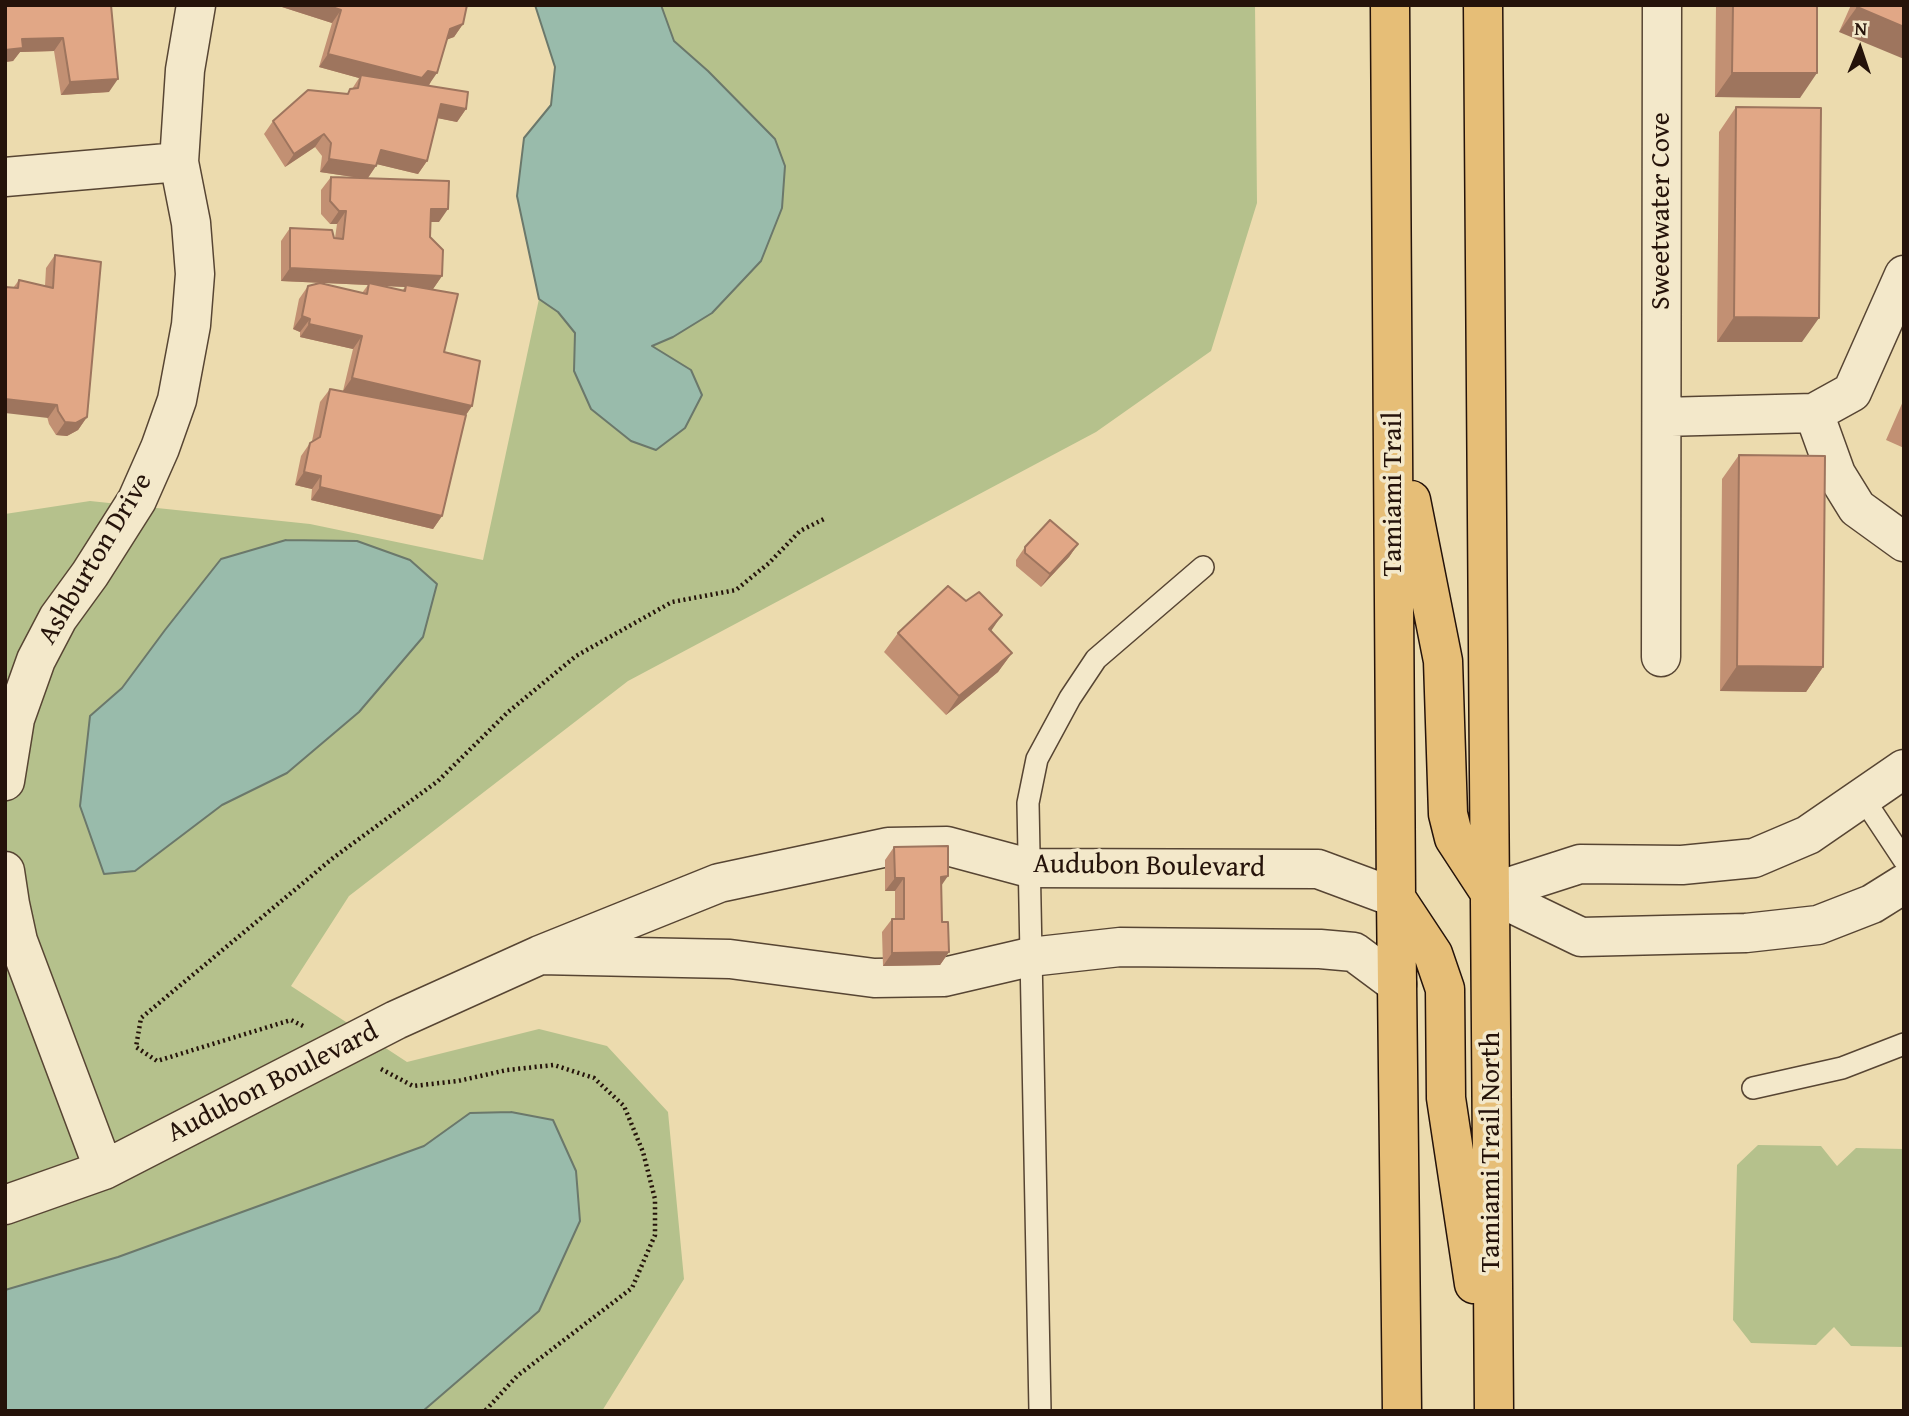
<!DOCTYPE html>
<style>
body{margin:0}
#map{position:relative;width:1909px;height:1416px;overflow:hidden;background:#ecdbae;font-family:"Gentium Book Plus",serif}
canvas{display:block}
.frame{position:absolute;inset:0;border:7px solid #25130a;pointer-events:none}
.north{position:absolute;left:1825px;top:14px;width:70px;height:70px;-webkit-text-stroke:5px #f3e8ca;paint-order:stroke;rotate:2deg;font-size:19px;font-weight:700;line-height:28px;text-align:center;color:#25130a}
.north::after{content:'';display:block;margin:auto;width:24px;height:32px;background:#25130a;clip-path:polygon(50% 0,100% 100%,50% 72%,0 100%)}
</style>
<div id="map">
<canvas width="1909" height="1416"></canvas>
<div class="frame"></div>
<div class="north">N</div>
</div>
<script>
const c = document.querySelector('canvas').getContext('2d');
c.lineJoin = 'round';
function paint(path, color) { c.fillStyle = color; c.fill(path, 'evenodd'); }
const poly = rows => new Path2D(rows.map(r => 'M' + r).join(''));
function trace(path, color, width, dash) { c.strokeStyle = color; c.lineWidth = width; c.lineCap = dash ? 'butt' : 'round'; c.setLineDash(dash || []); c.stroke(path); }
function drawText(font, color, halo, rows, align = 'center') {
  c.font = font + ' "Gentium Book Plus",serif'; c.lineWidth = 7; c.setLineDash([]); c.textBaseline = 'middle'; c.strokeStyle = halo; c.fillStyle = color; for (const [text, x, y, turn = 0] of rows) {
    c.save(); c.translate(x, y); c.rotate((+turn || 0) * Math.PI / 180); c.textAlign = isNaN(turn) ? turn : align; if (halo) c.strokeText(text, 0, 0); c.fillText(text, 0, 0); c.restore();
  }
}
const green = poly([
 [535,5,1255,5,1257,203,1211,351,1096,432,628,681,349,896,291,986,407,1062,539,1029,607,1046,668,1112,684,1279,602,1411,5,1411,5,514,90,501,310,524,483,560,539,299,517,196,524,138,551,105,555,67],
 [1758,1145,1821,1146,1837,1166,1856,1148,1904,1149,1904,1347,1851,1346,1834,1327,1816,1345,1751,1343,1733,1320,1737,1165]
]);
const water = poly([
 [535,5,661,5,674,41,708,71,775,139,785,166,782,208,761,261,712,313,673,337,652,346,691,370,702,395,685,428,656,450,631,441,591,409,574,371,575,333,558,312,539,299,517,196,524,138,551,105,555,67,535,5],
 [286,540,357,541,410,560,437,584,423,637,359,712,287,773,222,805,135,871,104,874,80,806,90,716,122,688,165,630,221,559,286,540],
 [511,1112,553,1120,576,1171,580,1221,539,1311,423,1411,5,1411,5,1290,118,1257,424,1146,470,1113,511,1112]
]);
const path = poly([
 [303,1026,291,1020,157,1061,136,1047,141,1018,333,858,438,781,508,712,576,656,672,602,736,590,769,563,800,531,826,518],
 [381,1069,413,1086,458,1081,507,1070,554,1065,594,1078,624,1106,643,1152,655,1199,655,1235,632,1288,517,1376,485,1411]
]);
const lane = poly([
 [1863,798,1904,860],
 [1753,1088,1842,1068,1904,1044],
 [1040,1411,1028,803,1037,759,1070,698,1096,659,1203,567]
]);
const street = poly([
 [5,177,179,162],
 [1814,413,1836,474,1857,508,1904,542],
 [1662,417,1814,413,1852,392,1904,275],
 [1661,657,1662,5],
 [5,781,15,719,36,660,58,618,90,574,137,500,160,448,177,400,191,325,195,274,191,223,179,162,185,70,196,5],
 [5,871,10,904,18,941,104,1170],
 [1490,893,1580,864,1682,865,1754,858,1808,835,1904,769],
 [1490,893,1581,937,1746,933,1818,925,1872,904,1904,884],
 [1396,898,1318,869,1029,868,947,846,888,847,719,883,540,955,730,959,874,978,944,977,1030,957,1120,947,1320,949,1354,952,1397,984],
 [5,1205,104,1170,396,1020,540,955]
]);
const primary = poly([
 [1390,5,1396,898,1402,1411],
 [1483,5,1494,1411],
 [1411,500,1443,661,1448,814,1454,838,1490,893],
 [1396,898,1433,954,1445,989,1446,1098,1474,1284]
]);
const wall = poly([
 [5,5,111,5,109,92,61,95,54,51,20,52,13,61,5,62],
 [282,5,467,5,463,24,454,37,447,39,429,86,466,109,457,122,438,118,427,161,418,174,377,164,368,178,439,222,430,222,430,237,442,276,433,289,427,288,444,352,472,406,466,415,442,516,433,529,311,500,312,489,295,485,301,456,310,443,312,441,320,402,330,389,343,391,353,349,300,337,300,332,293,329,299,299,308,286,362,293,368,285,281,281,281,241,290,228,335,238,337,224,330,224,321,214,321,190,331,177,360,178,320,172,322,156,315,147,285,167,264,134,273,121,347,94,350,89,352,89,359,78,319,67,332,23,282,7],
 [382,286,405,287,402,291],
 [1716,5,1817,5,1800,98,1715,97],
 [1851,5,1904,5,1839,32],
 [1736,107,1802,342,1717,342,1719,132],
 [55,255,87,417,78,430,67,436,56,435,49,424,13,288,19,280,45,286,46,268],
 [1904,399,1904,448,1886,440],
 [1739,455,1823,667,1806,692,1720,691,1722,479],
 [1078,544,1069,557,1041,587,1016,566,1016,560,1025,547],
 [991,631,1012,653,998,672,946,715,884,652,898,633],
 [894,847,941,886,942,922,949,952,940,965,883,966,882,932,892,919,895,919,895,891,885,891,885,860]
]);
const shadedWall = poly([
 [283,5,326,5,341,10,332,23,282,7],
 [1857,7,1904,27,1904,59,1839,32],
 [463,24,454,37,441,42,450,29],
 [63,38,54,51,20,52,13,61,5,62,5,50,22,39],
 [328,54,428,71,437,73,428,86,361,75,359,78,319,67],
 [1732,73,1817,73,1800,98,1715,97],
 [118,79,109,92,61,95,70,82],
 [441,104,466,109,457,122,432,117],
 [324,134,315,147,285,167,294,154],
 [381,150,427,161,418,174,372,163],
 [329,159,376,166,367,179,320,172],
 [431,209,448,209,439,222,421,222],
 [339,211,346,211,337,224,330,224],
 [290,268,442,276,433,289,406,287,406,285,405,287,369,285,369,283,368,285,281,281],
 [302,316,310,319,300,332,293,329],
 [1734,317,1819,318,1802,342,1717,342],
 [309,324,362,336,353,349,300,337],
 [352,378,472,406,463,419,343,391],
 [5,399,57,405,48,418,5,413],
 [87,417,78,430,67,436,56,435,65,422],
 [304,472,321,476,312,489,295,485],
 [320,487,442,516,433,529,311,500],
 [1078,544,1069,557,1041,587,1050,574],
 [1002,615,989,634,989,629],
 [1012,653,998,672,946,715,959,696],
 [1737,666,1823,667,1806,692,1720,691],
 [948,876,939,889,941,877],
 [895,878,904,878,895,891,885,891],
 [949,952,940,965,883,966,892,953]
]);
const building = poly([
 [5,5,111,5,118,79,70,82,63,38,22,39,23,48,5,50,5,5],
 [326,5,467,5,463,24,450,29,437,73,428,71,422,78,328,54,341,10,326,5],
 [1733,5,1817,5,1817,73,1732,73,1733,5],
 [1857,5,1904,5,1904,27,1857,7,1857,5],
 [361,75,468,92,466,109,441,104,427,161,381,150,376,166,329,159,331,143,324,134,294,154,273,121,308,90,348,94,350,89,358,88,361,75],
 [1736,107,1821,108,1819,318,1734,317,1736,107],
 [331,177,449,181,448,209,431,209,430,237,443,250,442,276,290,268,290,228,332,230,334,238,343,239,346,211,339,211,330,201,331,177],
 [55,255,101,262,87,417,76,423,65,422,58,411,57,405,5,399,5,287,18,288,19,280,53,288,55,255],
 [320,283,367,294,369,283,405,291,406,285,458,294,444,352,480,361,472,406,352,378,362,336,309,324,310,319,302,316,308,286,320,283],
 [330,389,466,415,442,516,320,487,321,476,304,472,310,443,320,437,330,389],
 [1739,455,1825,456,1823,667,1737,666,1739,455],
 [1050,520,1078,544,1050,574,1025,553,1025,547,1050,520],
 [948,586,966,601,979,592,1002,615,989,629,1012,653,959,696,898,633,948,586],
 [948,846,948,876,941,877,942,922,948,922,949,952,892,953,892,919,904,919,904,878,895,878,894,847,948,846]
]);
const streetNames = [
 ["Sweetwater Cove",1662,211,-90],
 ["Tamiami Trail",1394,494,-90],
 ["Ashburton Drive",96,559,-59],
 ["Audubon Boulevard",1149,867,1],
 ["Audubon Boulevard",273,1083,-27],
 ["Tamiami Trail North",1492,1152,-90]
];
paint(green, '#b5c18c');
paint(water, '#99bbab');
trace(water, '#6b786b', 2);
trace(lane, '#574533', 24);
trace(street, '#574533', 41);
trace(primary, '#25130a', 41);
trace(path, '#25130a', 4.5, [2, 3.5]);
trace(lane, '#f3e8ca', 21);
trace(street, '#f3e8ca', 38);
trace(primary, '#e6be77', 38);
paint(wall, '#c29073');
paint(shadedWall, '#9e755e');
paint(building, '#e1a786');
trace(building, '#9e755e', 2);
drawText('28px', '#25130a', '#f3e8ca', streetNames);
</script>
